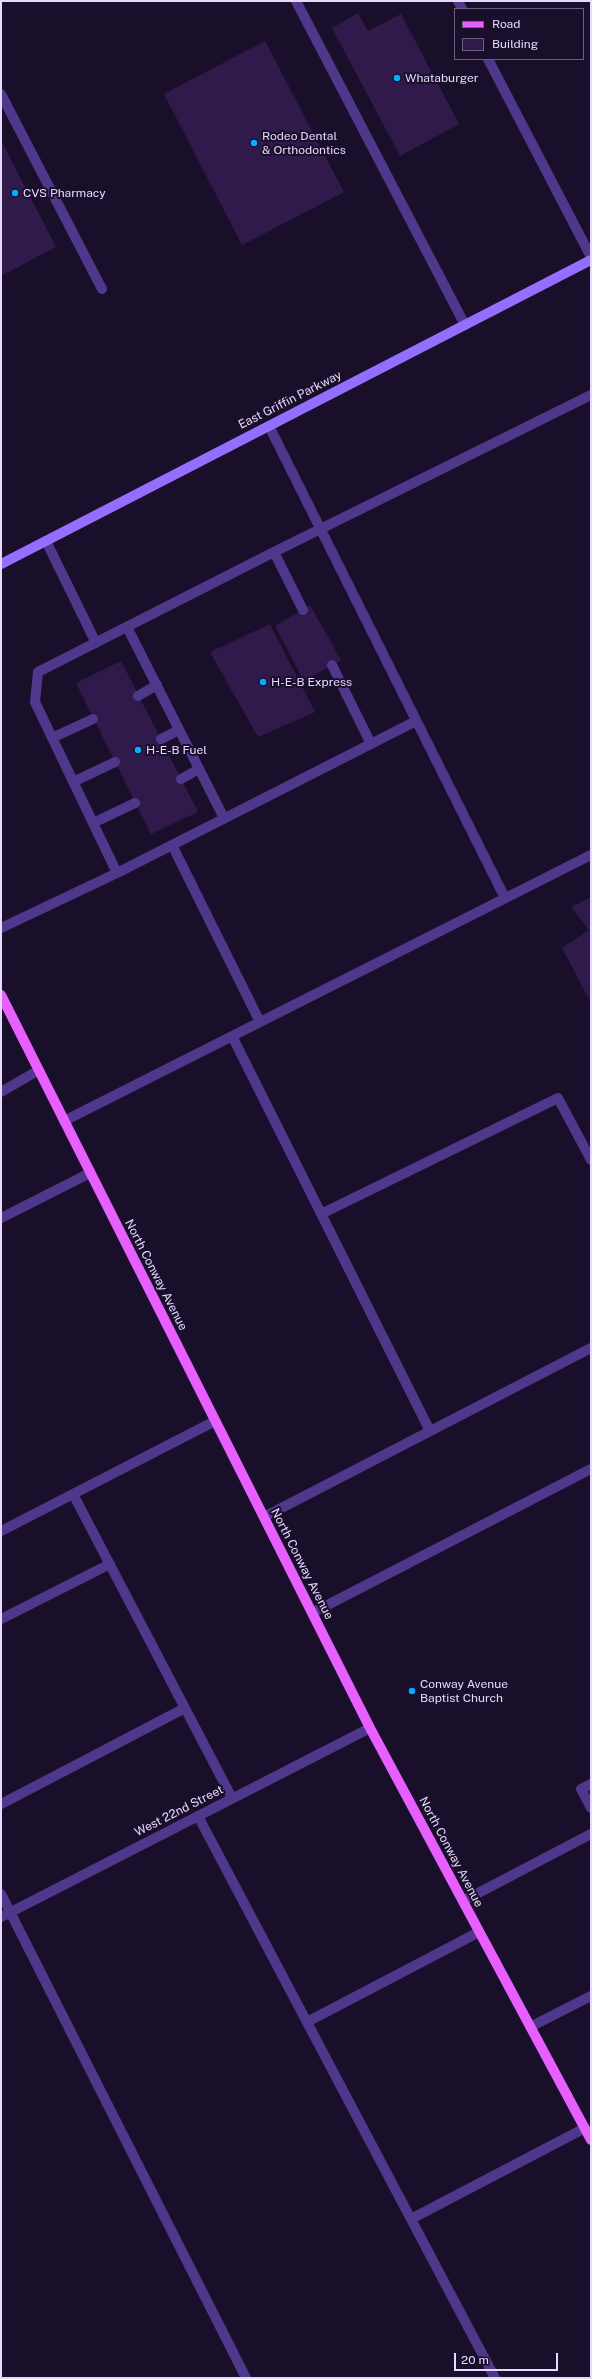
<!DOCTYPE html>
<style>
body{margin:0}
#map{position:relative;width:592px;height:2379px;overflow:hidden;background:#1a0f2a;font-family:"Public Sans",sans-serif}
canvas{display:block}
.frame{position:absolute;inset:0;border:2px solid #e6d8ff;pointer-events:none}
.legend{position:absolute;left:454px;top:8px;width:130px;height:52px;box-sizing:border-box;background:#1a0f2a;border:1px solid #6c5f7f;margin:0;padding:5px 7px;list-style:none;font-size:12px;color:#e6d8ff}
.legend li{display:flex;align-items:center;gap:8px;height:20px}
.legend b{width:20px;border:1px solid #6c5f7f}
.scale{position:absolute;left:454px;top:2353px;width:104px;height:18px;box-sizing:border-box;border:2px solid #e6d8ff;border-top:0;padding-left:5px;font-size:12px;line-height:14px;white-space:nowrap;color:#e6d8ff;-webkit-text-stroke:3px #1a0f2a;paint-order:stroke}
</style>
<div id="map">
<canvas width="592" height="2379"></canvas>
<div class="frame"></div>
<ul class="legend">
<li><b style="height:5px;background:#e75fff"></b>Road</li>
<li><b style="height:11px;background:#301a4c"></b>Building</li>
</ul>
<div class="scale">20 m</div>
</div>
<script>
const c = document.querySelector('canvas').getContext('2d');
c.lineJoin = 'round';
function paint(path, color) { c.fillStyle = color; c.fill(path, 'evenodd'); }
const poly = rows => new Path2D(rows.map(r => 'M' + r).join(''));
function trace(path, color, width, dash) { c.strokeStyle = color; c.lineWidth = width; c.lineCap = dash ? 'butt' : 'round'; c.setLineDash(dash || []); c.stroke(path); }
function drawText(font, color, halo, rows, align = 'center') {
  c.font = font + ' "Public Sans",sans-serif'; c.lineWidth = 4; c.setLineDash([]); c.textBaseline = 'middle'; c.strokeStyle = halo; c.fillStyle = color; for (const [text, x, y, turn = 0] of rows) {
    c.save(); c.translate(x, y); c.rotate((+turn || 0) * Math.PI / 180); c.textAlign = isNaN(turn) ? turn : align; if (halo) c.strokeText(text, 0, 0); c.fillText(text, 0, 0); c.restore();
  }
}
const building = poly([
 [358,13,368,31,401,14,459,124,400,156,332,28],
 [265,41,344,192,242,245,164,94],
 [1,140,56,247,1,276],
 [310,605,341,660,304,681,275,626],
 [270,624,315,712,258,737,210,652],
 [121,661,198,812,151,834,76,683],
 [591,897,591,1003,562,948,589,930,571,907]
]);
const service = poly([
 [296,1,465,325],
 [458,1,462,9],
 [488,59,591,257],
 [1,94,102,289],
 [269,426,505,898],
 [46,541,96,643],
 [274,552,303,610],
 [127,627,224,818],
 [332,665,371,744],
 [138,696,157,685],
 [416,721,117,873,35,702,38,672,274,552,591,395],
 [52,738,93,719],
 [161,739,179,730],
 [181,779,199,769],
 [73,782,115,762],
 [93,823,135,803],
 [172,845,260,1022],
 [1,928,117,873],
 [232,1036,430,1431],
 [1,1092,39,1070],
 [64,1121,591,855],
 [321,1214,558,1098,591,1160],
 [1,1218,90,1173],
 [73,1494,232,1798],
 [264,1517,591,1348],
 [1,1531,215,1421],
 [312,1613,591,1469],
 [1,1619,110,1564],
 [591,1784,581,1789,591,1808],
 [1,1804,185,1708],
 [198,1816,495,2378],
 [1,1894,246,2378],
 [463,1901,591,1834],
 [307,2022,479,1932],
 [530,2027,591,1996],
 [411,2219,585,2128]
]);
const minor = poly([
 [1,1917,370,1728]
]);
const secondary = poly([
 [1,564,591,260]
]);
const primary = poly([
 [1,995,370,1728,591,2140]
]);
const markers = [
 [397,78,4,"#04adff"],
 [254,143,4,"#04adff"],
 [15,193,4,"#04adff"],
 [263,682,4,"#04adff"],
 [138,750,4,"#04adff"],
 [412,1691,4,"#04adff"]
];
const poiNames = [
 ["Whataburger",405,78],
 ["Rodeo Dental",262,136],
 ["& Orthodontics",262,150],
 ["CVS Pharmacy",23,193],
 ["H-E-B Express",271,682],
 ["H-E-B Fuel",146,750],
 ["Conway Avenue",420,1684],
 ["Baptist Church",420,1698]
];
const streetNames = [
 ["East Griffin Parkway",290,400,-27],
 ["North Conway Avenue",156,1275,63],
 ["North Conway Avenue",302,1564,63],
 ["West 22nd Street",179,1811,-27],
 ["North Conway Avenue",451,1852,62]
];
paint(building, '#301a4c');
trace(service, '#4e388b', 10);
trace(minor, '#4e388b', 10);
trace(secondary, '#946fff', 10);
trace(primary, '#e75fff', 10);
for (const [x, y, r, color] of markers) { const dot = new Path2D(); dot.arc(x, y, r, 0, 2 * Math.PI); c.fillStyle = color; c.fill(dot); trace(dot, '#1a0f2a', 1.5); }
drawText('12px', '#e6d8ff', '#1a0f2a', poiNames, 'left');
drawText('12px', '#e6d8ff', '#1a0f2a', streetNames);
</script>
